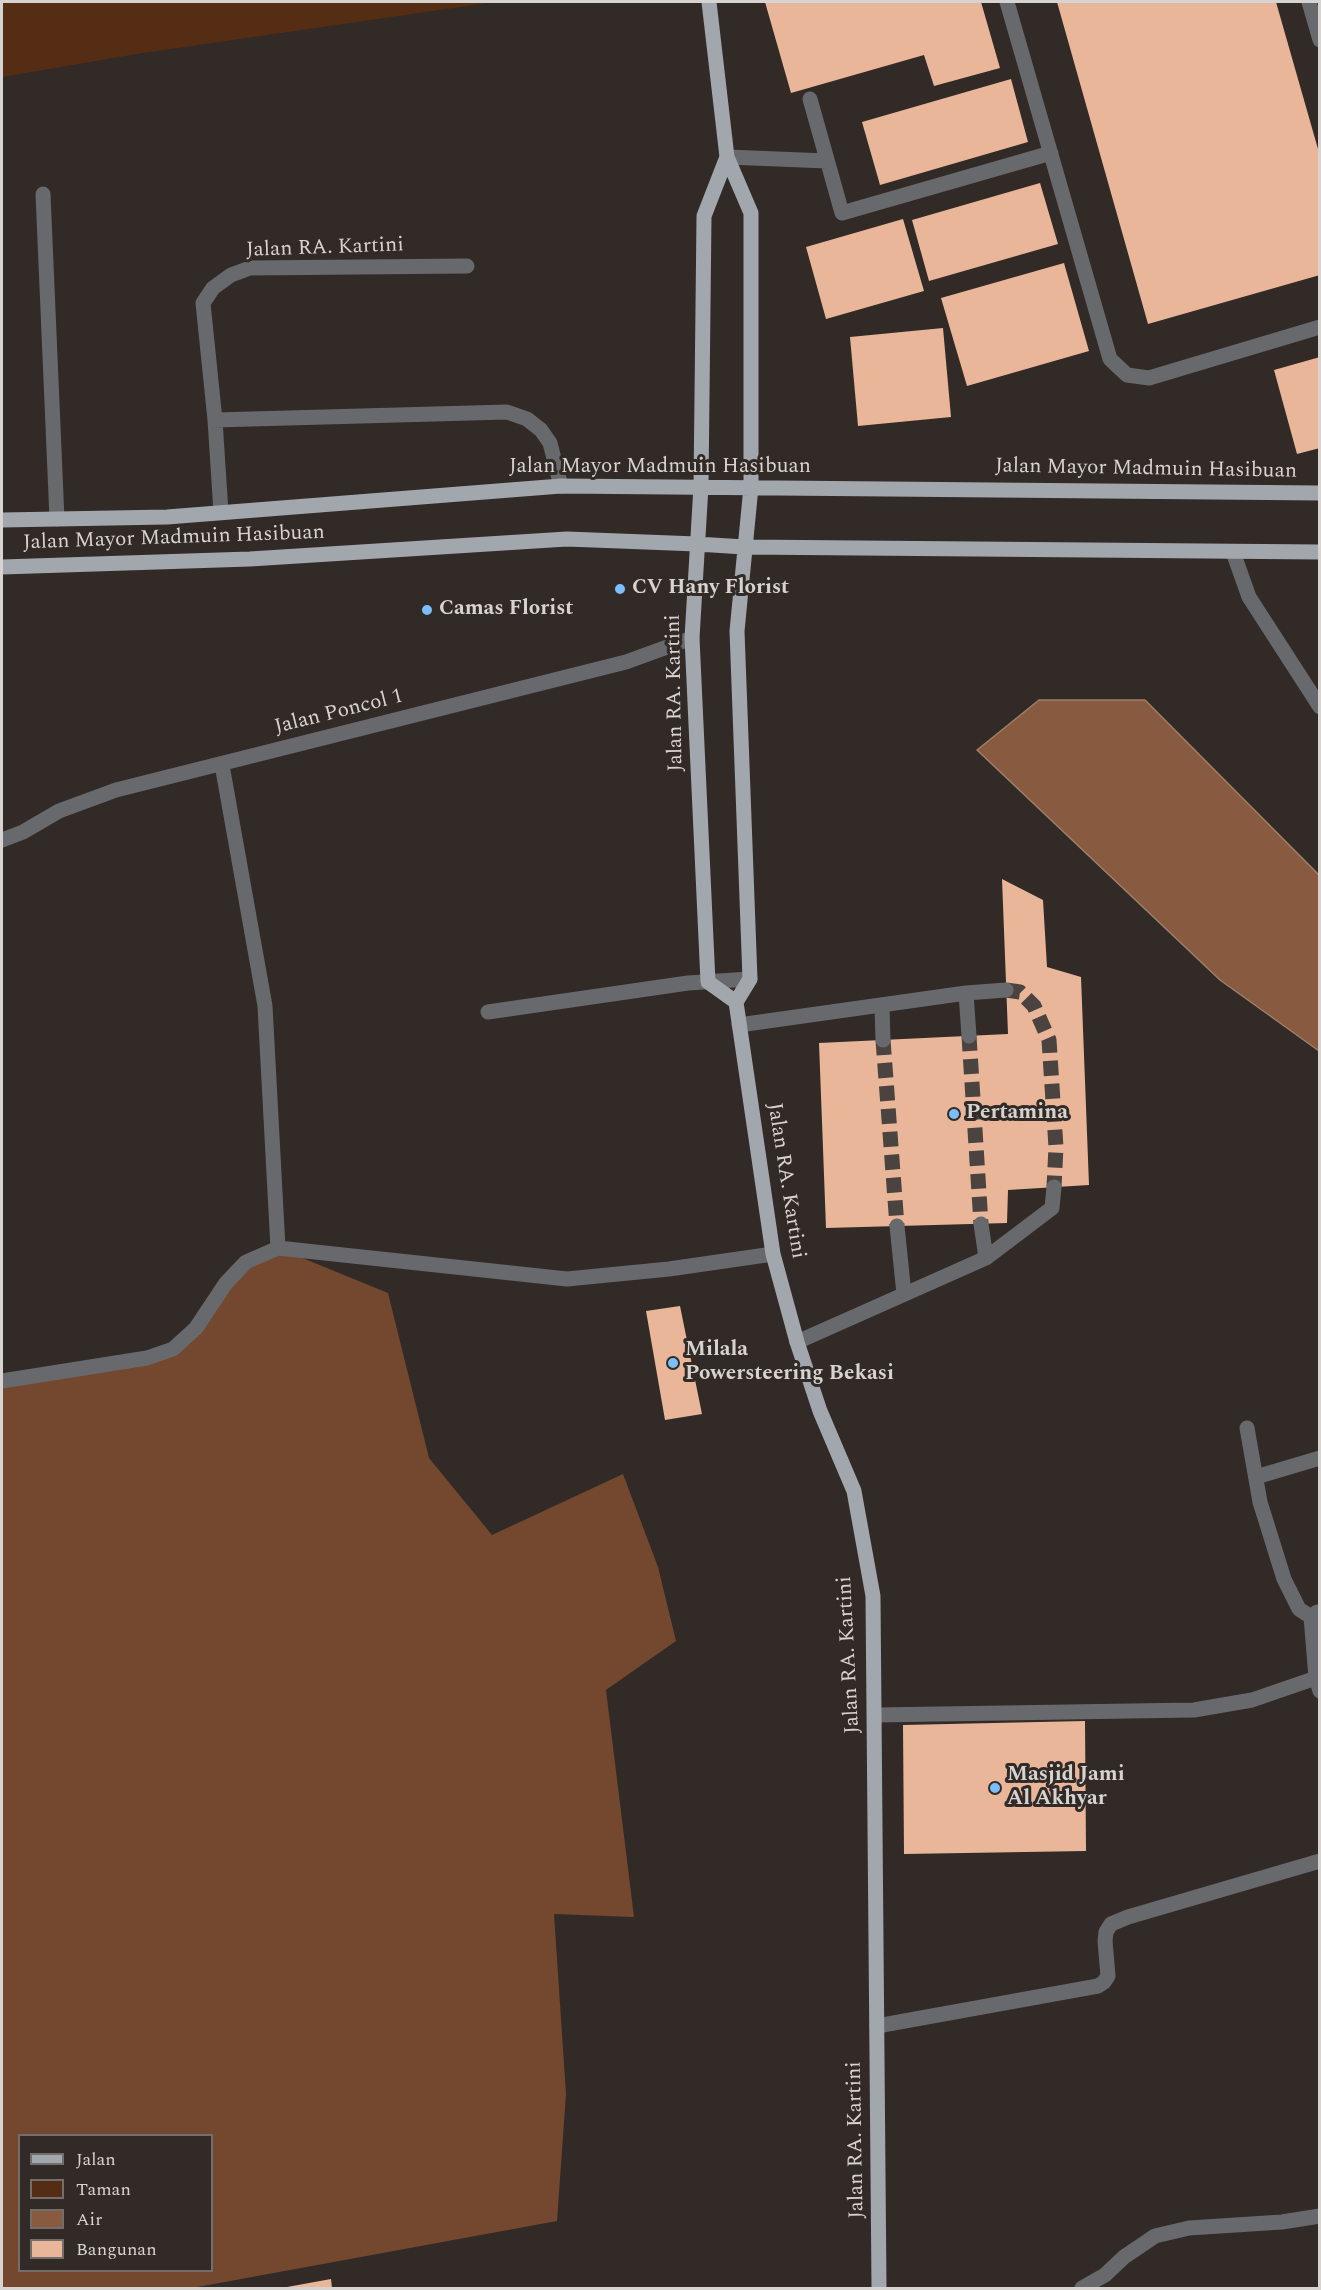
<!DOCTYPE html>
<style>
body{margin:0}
#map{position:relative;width:1321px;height:2290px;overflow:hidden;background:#312a27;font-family:Spectral,serif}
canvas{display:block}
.frame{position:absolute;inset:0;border:3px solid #d7d3d0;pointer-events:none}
.legend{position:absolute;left:18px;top:2134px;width:195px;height:138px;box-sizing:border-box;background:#312a27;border:2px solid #736e6b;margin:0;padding:8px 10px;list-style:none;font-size:18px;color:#d7d3d0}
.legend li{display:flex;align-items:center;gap:12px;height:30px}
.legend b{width:30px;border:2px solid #736e6b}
</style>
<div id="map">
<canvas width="1321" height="2290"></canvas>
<div class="frame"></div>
<ul class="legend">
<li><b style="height:8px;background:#a1a7ac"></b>Jalan</li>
<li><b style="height:16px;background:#552d14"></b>Taman</li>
<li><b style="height:16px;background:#885b40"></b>Air</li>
<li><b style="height:16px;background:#e9b699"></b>Bangunan</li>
</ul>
</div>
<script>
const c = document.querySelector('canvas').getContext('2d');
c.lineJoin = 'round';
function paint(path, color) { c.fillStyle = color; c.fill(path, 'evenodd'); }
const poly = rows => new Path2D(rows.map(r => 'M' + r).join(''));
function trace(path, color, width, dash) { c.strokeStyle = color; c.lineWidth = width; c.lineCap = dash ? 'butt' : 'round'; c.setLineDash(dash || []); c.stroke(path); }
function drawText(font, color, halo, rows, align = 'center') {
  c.font = font + ' Spectral,serif'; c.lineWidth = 6; c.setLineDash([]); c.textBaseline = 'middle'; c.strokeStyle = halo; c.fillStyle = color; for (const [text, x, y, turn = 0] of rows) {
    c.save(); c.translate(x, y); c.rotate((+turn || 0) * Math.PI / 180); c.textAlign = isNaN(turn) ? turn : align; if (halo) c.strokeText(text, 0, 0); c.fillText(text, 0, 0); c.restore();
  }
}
const green = poly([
 [2,2,495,2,143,53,2,77]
]);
const forest = poly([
 [278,1248,388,1293,429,1458,492,1535,623,1474,658,1567,676,1641,606,1690,634,1917,554,1914,566,2094,557,2221,192,2288,2,2288,2,1381,173,1349,246,1262],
 [20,2136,212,2136,212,2270,20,2270]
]);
const water = poly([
 [1039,700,1145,700,1319,875,1319,1051,1220,980,977,750,1039,700]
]);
const building = poly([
 [765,2,981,2,1000,68,934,86,924,55,791,93],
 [1057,2,1276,2,1320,156,1320,275,1148,324],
 [1011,79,1028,142,880,185,862,122],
 [1040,183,1058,244,929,281,912,220],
 [903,219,924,291,826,319,806,247],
 [1064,263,1089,351,967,386,941,298],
 [943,328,951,417,858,426,850,337],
 [1320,357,1320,448,1297,454,1274,370],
 [1002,879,1043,900,1047,967,1081,977,1089,1185,1008,1190,1007,1223,826,1228,819,1043,1008,1034],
 [680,1306,702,1414,665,1420,646,1311],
 [1085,1721,1086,1851,904,1854,903,1725],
 [331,2279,332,2288,287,2288,287,2287]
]);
const minorTunnel = poly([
 [1006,990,1020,992,1034,1006,1049,1040,1056,1147,1054,1187],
 [969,1036,981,1224],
 [883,1040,897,1226]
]);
const minor = poly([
 [1007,2,1110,359,1127,375,1149,378,1320,327],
 [1309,2,1320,40],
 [810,99,842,213,1051,153],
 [727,157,827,161],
 [43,194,57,519],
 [215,420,507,412,527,419,541,430,550,443,561,486],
 [221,512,215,420,203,303,213,288,231,275,250,268,467,266],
 [1233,552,1249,597,1320,707],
 [222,765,265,1006,278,1248],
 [2,840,23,832,59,811,116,790,626,662,692,638],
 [966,993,969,1036],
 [882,1006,883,1040],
 [488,1012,688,983,750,979],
 [739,1025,966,993,1006,990],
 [981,1224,986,1258],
 [897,1226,904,1294],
 [797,1342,986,1258,1052,1208,1054,1187],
 [2,1381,147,1358,173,1349,196,1328,226,1283,246,1262,278,1248,567,1279,669,1269,773,1254],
 [1247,1428,1260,1502,1284,1579,1299,1609,1311,1617],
 [1256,1477,1320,1458],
 [1317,1612,1311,1617,1316,1678,1320,1691],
 [875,1715,1194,1710,1252,1700,1316,1678],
 [877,2026,1098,1986,1104,1982,1108,1976,1105,1941,1106,1932,1111,1924,1128,1917,1320,1861],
 [1082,2288,1105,2275,1124,2257,1155,2236,1189,2228,1282,2222,1320,2216]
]);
const major = poly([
 [709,2,727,157,751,213,751,487,737,631,750,979,736,1002,773,1254,797,1342,820,1411,854,1491,873,1596,879,2288],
 [727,157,704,216,701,486,692,638,708,982,736,1002],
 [2,520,167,517,561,486,1320,493],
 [2,567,250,559,567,539,697,544,744,547,1320,552]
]);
const markers = [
 [620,589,6,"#7cbef9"],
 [427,610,6,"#7cbef9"],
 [954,1114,6,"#7cbef9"],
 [673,1363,6,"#7cbef9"],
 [995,1788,6,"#7cbef9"]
];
const streetNames = [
 ["Jalan RA. Kartini",325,249,-2],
 ["Jalan Mayor Madmuin Hasibuan",660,468],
 ["Jalan Mayor Madmuin Hasibuan",1146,470,1],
 ["Jalan Mayor Madmuin Hasibuan",174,539,-2],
 ["Jalan RA. Kartini",676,693,-91],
 ["Jalan Poncol 1",339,713,-14],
 ["Jalan RA. Kartini",785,1181,81],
 ["Jalan RA. Kartini",850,1655,-93],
 ["Jalan RA. Kartini",857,2140,-91]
];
const poiNames = [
 ["CV Hany Florist",632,589],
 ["Camas Florist",439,610],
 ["Pertamina",966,1114],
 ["Milala",685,1351],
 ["Powersteering Bekasi",685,1375],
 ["Masjid Jami",1007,1776],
 ["Al Akhyar",1007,1800]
];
paint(green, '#552d14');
paint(forest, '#73482e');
paint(water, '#885b40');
trace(water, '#a07f6b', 1.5);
paint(building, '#e9b699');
trace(minorTunnel, '#4a4340', 15, [15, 8]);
trace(minor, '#67696c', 15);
trace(major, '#a1a7ac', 15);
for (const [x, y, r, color] of markers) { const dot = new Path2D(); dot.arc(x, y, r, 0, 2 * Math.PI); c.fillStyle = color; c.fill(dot); trace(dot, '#312a27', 2); }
drawText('21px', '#d7d3d0', '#312a27', streetNames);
drawText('bold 21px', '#d7d3d0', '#312a27', poiNames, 'left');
</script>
